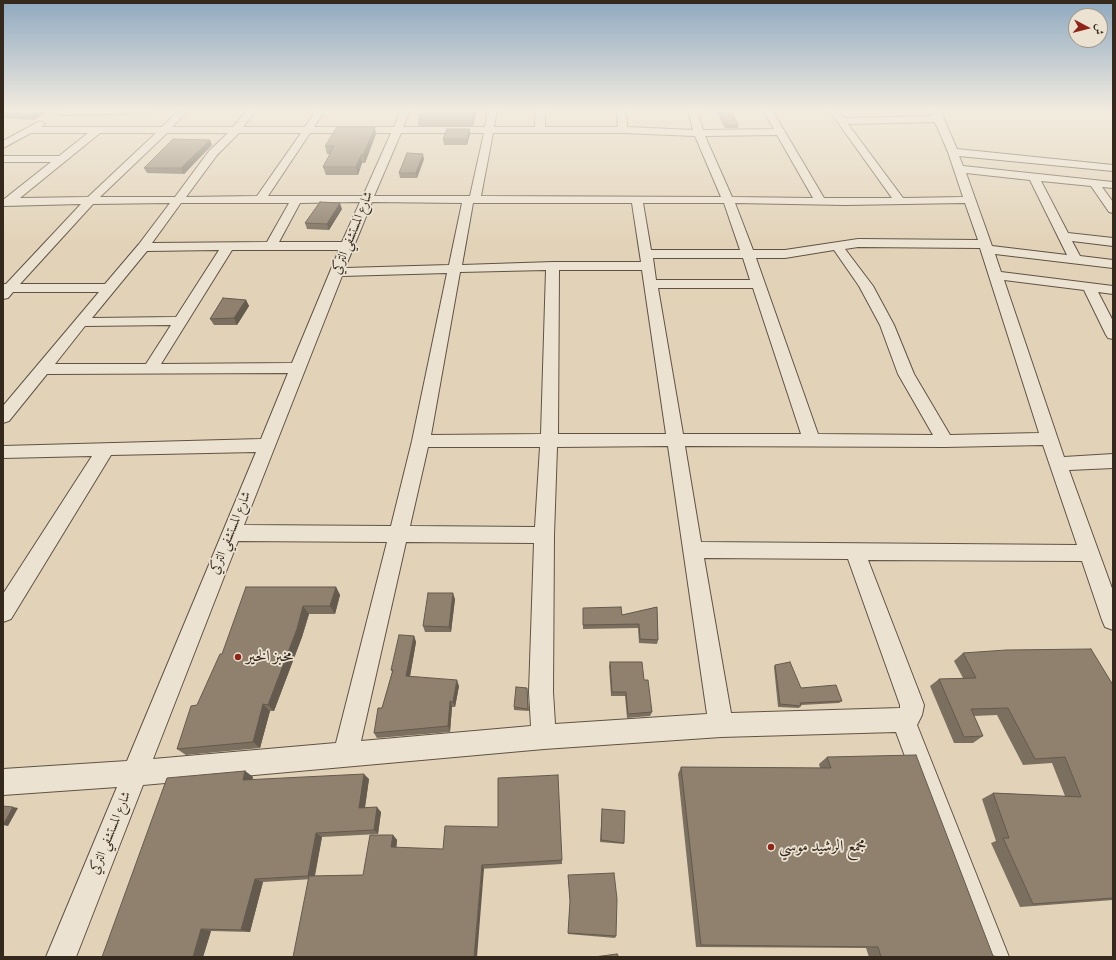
<!DOCTYPE html>
<meta charset="utf-8">
<style>
body{margin:0}
#map{position:relative;width:1116px;height:960px;overflow:hidden;background:#e2d3b8;font-family:"Libre Bodoni",Amiri,serif}
canvas{display:block}
.frame{position:absolute;inset:0;border:4px solid #35281d;pointer-events:none}
.north{position:absolute;left:1068px;top:8px;width:40px;height:40px;box-sizing:border-box;background:#ece2d1;border:1px solid #a39889;border-radius:50%;rotate:97deg;font-size:11px;font-weight:700;line-height:16px;text-align:center;color:#35281d}
.north::after{content:'';display:block;margin:auto;width:14px;height:18px;background:#8f2418;clip-path:polygon(50% 0,100% 100%,50% 72%,0 100%)}
</style>
<div id="map">
<canvas width="1116" height="960"></canvas>
<div class="frame"></div>
<div class="north">ش</div>
</div>
<script>
const c = document.querySelector('canvas').getContext('2d');
c.lineJoin = 'round';
const poly = rows => new Path2D(rows.map(r => 'M' + r).join(''));
function trace(path, color, width, dash) { c.strokeStyle = color; c.lineWidth = width; c.lineCap = dash ? 'butt' : 'round'; c.setLineDash(dash || []); c.stroke(path); }
function paint(path, color) { c.fillStyle = color; c.fill(path, 'evenodd'); }
function drawText(font, color, halo, rows, align = 'center') {
  c.font = font + ' "Libre Bodoni",Amiri,serif'; c.lineWidth = 3.5; c.setLineDash([]); c.textBaseline = 'middle'; c.strokeStyle = halo; c.fillStyle = color; for (const [text, x, y, turn = 0] of rows) {
    c.save(); c.translate(x, y); c.rotate((+turn || 0) * Math.PI / 180); c.textAlign = isNaN(turn) ? turn : align; if (halo) c.strokeText(text, 0, 0); c.fillText(text, 0, 0); c.restore();
  }
}
const street = poly([
 [58,110,152,110,148,113,61,115,58,114,56,112,58,110],
 [179,110,189,110,172,127,233,127,247,110,256,110,243,127,305,127,316,110,325,110,314,127,394,127,401,110,410,110,403,127,485,127,488,110,497,110,494,127,535,127,536,110,545,110,545,127,618,127,617,110,626,110,627,127,693,130,688,110,697,110,703,130,774,129,763,110,772,110,824,198,892,198,829,110,838,110,844,118,933,116,931,110,940,110,957,149,1113,165,1113,171,959,156,963,166,1113,182,1113,188,1102,187,1113,202,1113,213,1109,212,1091,186,1041,181,1068,233,1113,238,1113,246,1072,241,1080,256,1113,260,1113,268,995,254,1001,272,1113,286,1113,294,1098,292,1113,321,1113,339,1108,338,1106,335,1084,290,1004,280,1064,457,1113,454,1113,468,1069,470,1113,591,1113,630,1105,627,1102,620,1082,561,868,560,924,705,922,715,917,725,1009,957,979,957,896,732,721,737,544,749,143,785,76,957,46,957,117,787,3,795,3,769,127,761,256,452,111,455,11,619,3,622,3,594,92,456,3,458,3,446,261,439,288,373,47,374,9,421,3,423,3,406,99,292,13,292,8,298,3,299,3,284,6,284,81,204,3,206,3,200,51,162,3,162,3,156,59,156,88,133,31,133,3,148,3,141,40,121,45,124,41,127,162,127,179,110],
 [935,122,948,152,963,197,903,198,848,124,935,122],
 [100,133,156,133,88,197,20,198,100,133],
 [167,133,228,133,209,151,175,197,100,197,167,133],
 [239,133,301,133,257,196,186,197,217,155,239,133],
 [310,133,391,133,363,196,268,196,310,133],
 [401,133,484,133,470,196,374,196,401,133],
 [493,133,623,133,695,136,721,197,481,196,493,133],
 [777,135,813,198,732,197,705,136,777,135],
 [966,173,1030,180,1067,255,992,246,966,173],
 [360,202,342,242,279,242,300,203,360,202],
 [372,202,462,203,449,265,345,268,372,202],
 [170,203,139,244,105,284,20,284,93,204,170,203],
 [181,203,289,203,267,242,152,243,181,203],
 [473,203,632,203,641,262,553,262,462,265,473,203],
 [643,203,724,203,740,250,651,250,643,203],
 [735,203,845,205,965,203,978,240,858,239,785,250,753,250,735,203],
 [858,247,980,248,1039,433,950,435,914,374,894,325,873,286,845,249,858,247],
 [219,250,176,317,92,318,147,251,219,250],
 [232,250,339,250,292,363,161,364,232,250],
 [834,250,859,286,880,325,898,374,933,435,818,434,756,258,785,258,834,250],
 [653,258,743,258,750,280,656,280,653,258],
 [546,270,541,434,431,435,460,272,546,270],
 [559,270,642,270,666,434,558,434,559,270],
 [447,273,412,441,391,526,244,525,342,276,447,273],
 [658,288,753,288,801,434,683,434,658,288],
 [171,325,146,364,55,364,85,326,171,325],
 [1043,445,1077,545,701,542,685,446,945,447,1043,445],
 [668,446,707,714,555,724,553,692,554,535,557,447,668,446],
 [428,447,540,447,535,527,410,526,428,447],
 [238,541,387,542,336,743,153,759,238,541],
 [406,542,534,543,529,692,531,726,361,741,406,542],
 [704,558,848,559,900,705,900,708,731,713,704,558]
]);
const wall = poly([
 [3,110,51,110,34,120,3,118],
 [421,110,477,110,473,126,418,126,418,120],
 [715,110,731,110,738,125,738,128,725,128],
 [376,134,365,163,362,163,358,175,326,175,323,167,330,154,327,154,325,146],
 [470,134,467,145,444,145,443,139],
 [210,140,212,145,184,174,147,173,144,168],
 [424,159,417,178,400,178,399,173],
 [342,209,329,230,307,229,305,223],
 [246,300,249,306,237,325,214,325,210,319],
 [336,587,340,595,335,614,309,614,302,637,274,711,270,711,260,748,186,755,177,749,222,654],
 [455,599,451,632,425,632,423,626],
 [657,607,658,640,657,644,639,643,638,628,583,629,583,608,622,615],
 [414,636,416,642,410,676,459,686,455,707,452,707,450,732,377,738,374,733,382,708,392,672,391,670],
 [963,653,1113,685,1113,900,1020,907,991,843,996,841,982,799,993,793,1065,796,1052,763,1023,765,997,715,974,716,983,736,973,743,954,743,930,686,939,679,963,678,954,661],
 [610,662,644,680,652,712,650,716,627,718,625,696,611,696,609,666],
 [775,665,801,688,842,701,839,703,801,705,799,708,778,707,774,667],
 [527,688,529,711,514,710,514,707],
 [827,757,993,956,1000,957,869,957,866,948,696,947,678,774,681,767,820,768,819,764],
 [245,771,253,777,252,780,369,779,365,808,381,812,378,834,322,837,315,876,363,875,393,835,397,840,396,848,562,860,562,864,263,882,250,932,211,931,203,957,102,957],
 [602,810,624,843,624,844,600,842],
 [568,875,616,936,615,938,568,934,570,903]
]);
const shadedWall = poly([
 [40,110,51,110,34,120,31,116],
 [475,110,477,110,473,126,472,120],
 [375,127,376,134,365,163,363,155],
 [470,129,470,134,467,145,467,139],
 [210,140,212,145,184,174,181,168],
 [423,154,424,159,417,178,416,173],
 [361,155,362,163,358,175,356,167],
 [340,203,342,209,329,230,327,224],
 [246,300,249,306,237,325,234,318],
 [336,587,340,595,335,614,330,606],
 [453,593,455,599,451,632,449,627],
 [303,606,309,614,302,637,274,711,268,705],
 [414,636,416,642,409,682,406,676],
 [457,680,459,686,455,707,453,702],
 [450,701,452,707,450,732,448,726],
 [263,704,270,711,260,748,253,742],
 [245,771,253,777,250,786,243,780],
 [364,774,369,779,364,813,359,808],
 [13,807,18,808,8,826,3,825],
 [377,807,381,812,378,834,374,830],
 [316,833,322,837,314,879,308,876],
 [393,835,397,840,396,852,391,847],
 [482,865,484,869,477,957,474,957],
 [255,879,263,882,250,932,241,930],
 [201,929,211,931,203,957,193,957]
]);
const building = poly([
 [3,110,40,110,31,116,3,113,3,110],
 [421,110,475,110,472,120,418,120,421,110],
 [717,110,731,110,738,125,726,126,717,110],
 [337,127,375,127,363,155,361,155,356,167,323,167,334,146,325,146,337,127],
 [447,129,470,129,467,139,443,139,447,129],
 [173,139,210,140,181,168,144,168,173,139],
 [407,153,423,154,416,173,399,173,407,153],
 [320,202,340,203,327,224,305,223,320,202],
 [223,298,246,300,234,318,210,319,223,298],
 [246,587,336,587,330,606,303,606,297,629,268,705,263,704,253,742,177,749,191,706,197,705,220,654,222,654,246,587],
 [428,593,453,593,449,627,423,626,428,593],
 [621,607,622,615,657,607,658,640,640,639,639,624,583,625,583,608,621,607],
 [399,635,402,635,414,636,406,676,457,680,453,702,450,701,448,726,374,733,378,708,382,708,393,670,391,670,399,635],
 [1091,649,1113,685,1113,898,1033,904,1003,838,1009,838,993,793,1081,797,1065,757,1035,759,1008,708,971,709,983,736,964,737,939,679,976,678,963,653,1006,650,1091,649],
 [610,662,642,662,644,680,648,680,652,712,628,714,626,692,612,692,610,662],
 [790,662,801,688,836,685,842,701,800,703,801,706,780,704,775,665,790,662],
 [516,687,527,688,528,709,514,707,516,687],
 [916,755,993,956,1000,957,881,957,878,947,701,945,681,767,831,768,827,757,916,755],
 [245,771,243,780,364,774,359,808,377,807,374,830,316,833,308,876,255,879,241,930,201,929,193,957,102,957,167,778,245,771],
 [558,775,562,860,482,865,474,957,293,957,309,876,363,875,370,835,393,835,391,847,443,849,445,826,498,827,498,778,558,775],
 [3,806,13,807,3,825,3,806],
 [602,809,625,811,624,843,601,840,602,809],
 [614,873,617,899,616,936,568,933,570,901,568,875,614,873],
 [617,954,619,957,594,957,617,954]
]);
const markers = [
 [238,657,4,"#8f2418"],
 [771,847,4,"#8f2418"]
];
const streetNames = [
 ["شارع المستشفي التركي",353,233,-68],
 ["شارع المستشفي التركي",231,533,-68],
 ["شارع المستشفي التركي",111,833,-68]
];
const nearPoinames = [
 ["مخبز الخير",246,657],
 ["مجمع الرشيد موسي",779,847]
];
trace(street, '#605344', 2);
paint(street, '#ece2d1');
paint(wall, '#7b6f5f');
paint(shadedWall, '#645a4d');
paint(building, '#8f816e');
trace(building, '#645a4d', 1);
const sky = c.createLinearGradient(0, 0, 0, 245);
sky.addColorStop(0, '#8ea9c0');
sky.addColorStop(0.45, '#f2ebdf');
sky.addColorStop(1, '#f2ebdf00');
c.fillStyle = sky;
c.fillRect(0, 0, 1116, 245);
for (const [x, y, r, color] of markers) { const dot = new Path2D(); dot.arc(x, y, r, 0, 2 * Math.PI); c.fillStyle = color; c.fill(dot); trace(dot, '#ece2d1', 1.5); }
drawText('13px', '#35281d', '#ece2d1', streetNames);
drawText('16px', '#35281d', '#ece2d1', nearPoinames, 'left');
</script>
